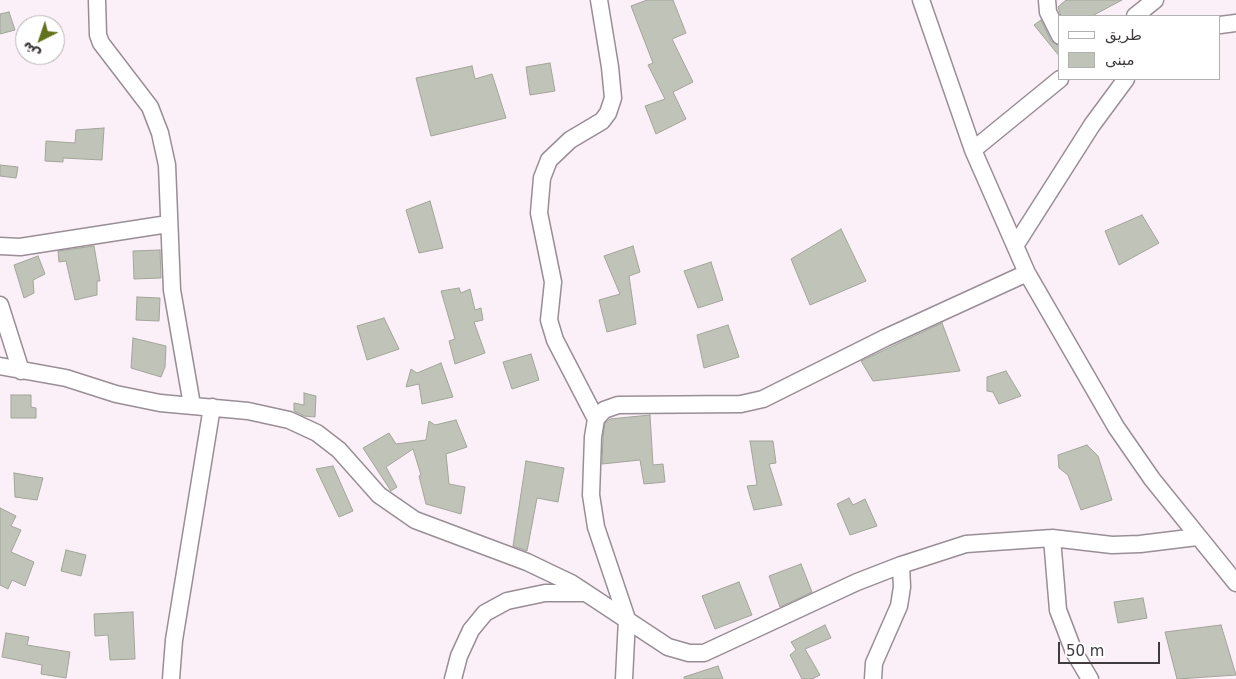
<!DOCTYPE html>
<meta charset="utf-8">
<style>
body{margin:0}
#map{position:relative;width:1236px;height:679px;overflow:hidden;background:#fbeff8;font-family:"DejaVu Sans","Noto Naskh Arabic",sans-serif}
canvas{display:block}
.legend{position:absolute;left:1058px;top:15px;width:162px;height:65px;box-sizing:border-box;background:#fff;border:1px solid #b2b1b2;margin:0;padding:6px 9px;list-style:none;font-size:15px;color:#3f3b3e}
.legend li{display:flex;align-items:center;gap:10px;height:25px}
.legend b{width:25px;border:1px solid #b2b1b2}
.north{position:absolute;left:15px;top:15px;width:50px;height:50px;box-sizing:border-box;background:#fff;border:1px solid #b2b1b2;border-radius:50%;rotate:221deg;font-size:14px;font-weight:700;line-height:20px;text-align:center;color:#3f3b3e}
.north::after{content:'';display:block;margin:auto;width:18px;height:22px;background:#62711d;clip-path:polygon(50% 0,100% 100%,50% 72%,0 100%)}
.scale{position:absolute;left:1058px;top:642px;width:102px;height:22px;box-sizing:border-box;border:2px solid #3f3b3e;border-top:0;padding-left:6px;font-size:15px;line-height:18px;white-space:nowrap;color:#3f3b3e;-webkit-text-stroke:4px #fff;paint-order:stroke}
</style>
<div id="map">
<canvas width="1236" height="679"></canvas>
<ul class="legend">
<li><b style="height:6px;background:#fff"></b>طريق</li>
<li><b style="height:14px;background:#c0c3b7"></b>مبنى</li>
</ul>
<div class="north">ش</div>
<div class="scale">50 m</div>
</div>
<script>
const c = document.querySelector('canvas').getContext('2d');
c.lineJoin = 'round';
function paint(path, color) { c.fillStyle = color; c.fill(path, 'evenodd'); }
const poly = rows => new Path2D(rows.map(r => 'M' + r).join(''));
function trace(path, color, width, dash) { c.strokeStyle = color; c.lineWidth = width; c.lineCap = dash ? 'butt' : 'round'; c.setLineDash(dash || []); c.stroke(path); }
const building = poly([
 [647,0,673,0,686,33,672,39,693,82,673,92,686,119,656,134,645,106,665,99,648,65,653,63,631,6,647,0],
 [1066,0,1122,0,1092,16,1061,16,1058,7,1066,0],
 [9,12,15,30,0,34,0,14,9,12],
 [1041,20,1051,41,1060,46,1060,57,1034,25,1041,20],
 [550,63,555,91,530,95,526,67,550,63],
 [472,66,475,79,492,74,506,118,431,136,416,78,472,66],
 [104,128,102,160,63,158,63,162,45,161,46,141,75,143,76,130,104,128],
 [0,165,18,167,16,178,0,176,0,165],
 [430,201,443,248,419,253,406,210,430,201],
 [1142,215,1159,243,1119,265,1105,231,1142,215],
 [841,229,866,281,810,305,791,259,841,229],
 [94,246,100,281,97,281,97,295,75,300,66,261,59,262,58,251,94,246],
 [633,246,640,272,629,276,636,324,607,332,599,300,620,294,604,256,633,246],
 [160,250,161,278,134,279,133,251,160,250],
 [38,256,45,274,33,280,34,293,24,298,14,265,38,256],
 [711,262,723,300,698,308,684,271,711,262],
 [459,288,461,293,470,289,475,310,481,308,483,320,474,322,485,353,455,364,449,341,455,339,441,291,459,288],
 [137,297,160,298,159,321,136,320,137,297],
 [384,318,399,349,367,360,357,326,384,318],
 [942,323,960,371,873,381,861,361,942,323],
 [728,325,739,357,704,368,697,335,728,325],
 [133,338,166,346,165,367,161,377,131,368,133,338],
 [531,354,539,380,512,389,503,362,531,354],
 [441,363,453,397,422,404,419,384,406,387,411,369,417,373,441,363],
 [1006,371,1021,396,999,404,993,392,987,391,987,377,1006,371],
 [304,393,316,396,315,417,304,416,294,411,294,403,304,405,304,393],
 [11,395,31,395,31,407,36,408,36,418,11,418,11,395],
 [650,415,653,465,663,464,665,482,644,484,640,460,602,464,603,438,605,423,610,419,650,415],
 [456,420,467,447,446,454,449,484,465,487,461,514,426,504,419,476,421,475,413,449,386,467,397,487,391,491,363,448,389,433,396,444,426,440,429,421,435,425,456,420],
 [750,441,773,441,776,463,769,464,782,505,754,510,747,486,757,485,750,441],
 [1087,445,1098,456,1112,500,1081,510,1068,475,1059,468,1058,455,1087,445],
 [526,461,564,468,558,502,537,498,527,551,513,546,526,461],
 [333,466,353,511,339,517,316,469,333,466],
 [14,473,43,478,37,500,15,497,14,473],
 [849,498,853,505,865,499,877,526,850,535,837,504,849,498],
 [0,508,16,516,11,526,21,530,11,552,34,562,25,586,12,580,8,589,0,585,0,508],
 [66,550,86,555,81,576,61,571,66,550],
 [801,564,812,592,780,607,769,576,801,564],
 [739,582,752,615,715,629,702,596,739,582],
 [1143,598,1147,618,1118,623,1114,602,1143,598],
 [133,612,135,659,110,660,108,635,95,636,94,614,133,612],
 [825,625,831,638,805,649,820,675,812,679,802,679,790,655,796,650,791,642,825,625],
 [1221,625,1236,675,1177,679,1165,632,1221,625],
 [6,633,29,637,27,645,70,652,66,678,41,674,42,665,2,657,6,633],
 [718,666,723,679,684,679,684,677,718,666]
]);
const minor = poly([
 [97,0,98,35,101,43,150,107,160,133,167,165,172,290,192,405],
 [921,0,973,150,1027,273,1116,427,1152,479,1236,583],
 [1047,0,1048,12,1060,36],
 [1135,16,1155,0],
 [1220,25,1236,23],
 [973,150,1060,79],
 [0,246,20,247,168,224],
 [1015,246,1092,125,1126,79],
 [0,305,21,371],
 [0,366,66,378,116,394,160,403,248,411,289,420,317,433,339,450,379,495,415,520,527,562,571,583,668,647,689,653,704,653,857,582,901,565,966,544,1052,538,1112,545,1140,544,1197,537],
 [596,419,555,340,549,320,553,282,539,213,542,178,549,160,570,140,602,121,608,113,613,98,610,67,599,0],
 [1052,538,1058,610,1074,652,1090,679],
 [171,679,174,640,212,407],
 [453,679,459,656,471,630,485,613,507,601,545,593,585,593],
 [624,679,627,619,596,527,591,495,593,437,596,419,604,410,618,405,741,404,763,399,885,338,1027,273],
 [873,679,874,663,899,606,902,587,901,565]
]);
paint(building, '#c0c3b7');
trace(building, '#a2a599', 1);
trace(minor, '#998e96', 19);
trace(minor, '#fff', 16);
</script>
